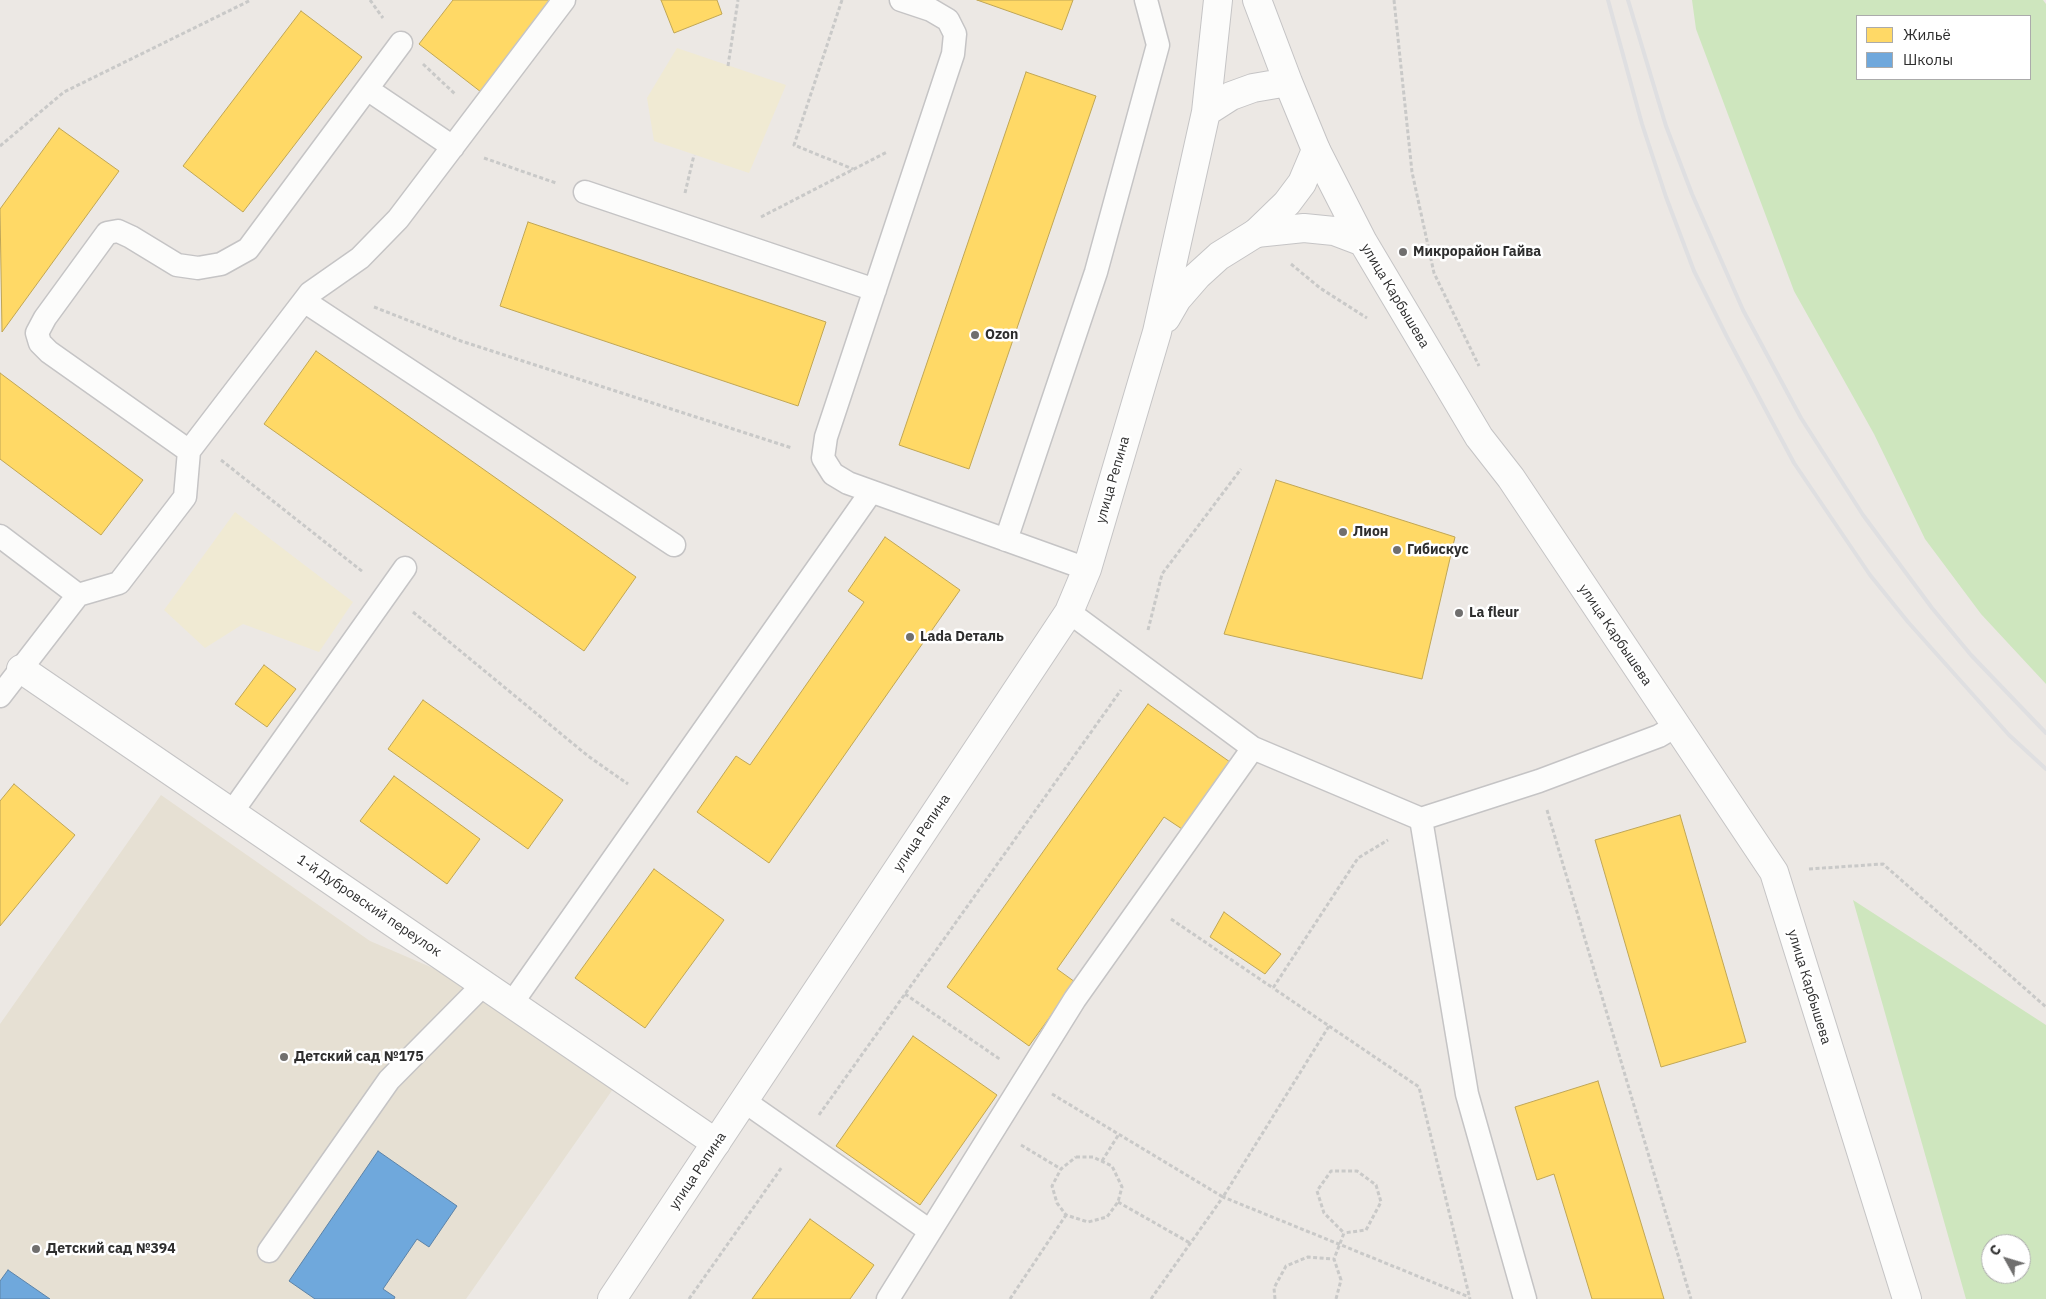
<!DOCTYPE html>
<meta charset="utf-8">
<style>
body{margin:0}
#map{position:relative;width:2046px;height:1299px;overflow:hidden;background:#ece8e4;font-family:"IBM Plex Sans",sans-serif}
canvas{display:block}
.legend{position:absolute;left:1856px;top:15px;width:175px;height:65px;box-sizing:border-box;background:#fff;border:1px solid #ababab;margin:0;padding:6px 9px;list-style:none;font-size:15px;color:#2e2e2e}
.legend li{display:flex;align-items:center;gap:10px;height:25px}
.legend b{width:25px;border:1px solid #ababab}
.north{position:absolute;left:1981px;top:1234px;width:50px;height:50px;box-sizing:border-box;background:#fff;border:1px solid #ababab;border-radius:50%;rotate:309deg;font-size:14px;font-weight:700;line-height:20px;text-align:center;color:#2e2e2e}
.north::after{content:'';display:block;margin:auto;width:18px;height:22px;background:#706f6e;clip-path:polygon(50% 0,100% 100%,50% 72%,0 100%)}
</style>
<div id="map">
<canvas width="2046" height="1299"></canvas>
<ul class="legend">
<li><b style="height:14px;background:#ffd966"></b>Жильё</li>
<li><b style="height:14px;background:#6fa8dc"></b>Школы</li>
</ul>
<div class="north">С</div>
</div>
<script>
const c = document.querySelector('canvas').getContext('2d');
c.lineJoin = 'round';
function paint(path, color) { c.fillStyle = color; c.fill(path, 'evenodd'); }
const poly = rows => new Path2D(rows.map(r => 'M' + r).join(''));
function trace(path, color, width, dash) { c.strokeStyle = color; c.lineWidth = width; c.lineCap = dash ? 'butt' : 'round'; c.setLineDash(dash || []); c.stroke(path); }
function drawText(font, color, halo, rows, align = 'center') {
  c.font = font + ' "IBM Plex Sans",sans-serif'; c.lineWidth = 5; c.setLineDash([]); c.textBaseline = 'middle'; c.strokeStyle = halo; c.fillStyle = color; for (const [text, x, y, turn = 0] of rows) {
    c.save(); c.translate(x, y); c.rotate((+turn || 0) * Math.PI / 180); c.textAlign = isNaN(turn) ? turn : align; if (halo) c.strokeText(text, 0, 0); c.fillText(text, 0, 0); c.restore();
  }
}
const education = poly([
 [161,795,370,941,454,977,613,1089,466,1299,0,1299,0,1024]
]);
const green = poly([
 [1692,0,2043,0,2046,4,2046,684,1981,614,1925,539,1874,434,1794,291,1696,29],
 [1857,16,2030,16,2030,79,1857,79],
 [1853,900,2046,1025,2046,1299,1966,1299],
 [1991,1244,2021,1244,2021,1274,1991,1274]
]);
const sand = poly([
 [677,48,786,85,749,173,654,141,647,98],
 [235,512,353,602,319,652,243,624,205,648,164,610]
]);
const homes = poly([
 [453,0,553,0,481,92,419,44,453,0],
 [661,0,717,0,722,14,674,33,661,0],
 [977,0,1073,0,1062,30,977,0],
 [301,11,362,57,243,212,183,166,301,11],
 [1026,72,1096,96,969,469,899,445,1026,72],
 [59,128,119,171,2,332,0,209,59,128],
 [528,222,826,322,798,406,500,306,528,222],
 [316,351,636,577,584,651,264,424,316,351],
 [0,373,143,480,101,535,0,459,0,373],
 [1276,480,1455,537,1422,679,1224,634,1276,480],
 [885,537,960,590,769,863,697,812,736,756,750,765,864,602,848,591,885,537],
 [264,665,296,689,267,727,235,704,264,665],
 [423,700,563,800,528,849,388,749,423,700],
 [1148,704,1230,762,1182,829,1164,817,1057,969,1075,982,1029,1046,947,987,1148,704],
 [394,776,480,839,447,884,360,821,394,776],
 [14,784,75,835,0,926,0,801,14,784],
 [1680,815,1746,1042,1661,1067,1595,840,1680,815],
 [654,869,724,920,645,1028,575,978,654,869],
 [1224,912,1281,954,1265,974,1210,937,1224,912],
 [913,1036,997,1095,920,1205,836,1146,913,1036],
 [1598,1081,1664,1299,1592,1299,1554,1174,1537,1180,1515,1107,1598,1081],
 [810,1219,874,1265,850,1299,752,1299,810,1219]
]);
const schools = poly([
 [378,1151,457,1206,429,1247,417,1239,383,1289,395,1297,394,1299,315,1299,289,1281,378,1151],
 [8,1270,50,1299,0,1299,0,1281,8,1270]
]);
const path = poly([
 [370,0,383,18],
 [842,0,794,145,853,169],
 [1394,0,1412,172,1434,273,1479,366],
 [423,64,455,94],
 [728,66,738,0],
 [0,146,64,92,251,0],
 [484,158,556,183],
 [685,193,694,155],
 [761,217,887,152],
 [1291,264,1320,288,1367,318],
 [374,307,461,341,792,448],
 [221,460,363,572],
 [413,612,588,756,628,784],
 [1148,630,1162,574,1241,469],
 [1547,810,1691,1299],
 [1809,869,1883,864,2046,1007],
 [1171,919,1273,988,1358,858,1388,840],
 [905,994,1001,1060],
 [1329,1026,1419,1087,1470,1299],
 [1052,1094,1223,1197,1329,1026,1273,988],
 [819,1115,1121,690],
 [1021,1145,1061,1169],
 [1076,1157,1093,1157,1112,1166,1122,1187,1118,1202,1107,1217,1088,1222,1066,1215,1057,1203,1052,1186,1061,1169,1076,1157],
 [1102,1161,1119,1134],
 [1118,1202,1190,1243],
 [689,1299,782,1167],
 [1010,1299,1066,1215],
 [1151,1299,1223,1197,1469,1297],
 [1275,1299,1274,1288,1286,1266,1308,1257,1334,1259],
 [1336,1299,1341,1280,1334,1259,1344,1233,1324,1213,1317,1191,1331,1171,1357,1171,1376,1185,1381,1202,1366,1230,1344,1233]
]);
const service = poly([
 [901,0,931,10,948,20,955,34,953,54,826,437,823,458,833,474,848,483,1087,569],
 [367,89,453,147],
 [585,192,875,290],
 [304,301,674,545],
 [189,451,49,352,40,343,37,333,45,318,107,233,118,231,131,237,177,265,198,268,221,264,248,249,401,43],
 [0,536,78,595],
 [1006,540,1096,272,1158,45,1146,0],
 [1069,612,1253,748,1421,819,1467,1094,1525,1299],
 [0,696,78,595,119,583,185,497,189,451,310,293,360,258,398,219,564,0],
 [232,812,405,568],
 [1421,819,1539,781,1659,736,1676,726],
 [512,1003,871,492],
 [744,1101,930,1231],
 [269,1251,389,1080,484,984],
 [888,1299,1075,999,1253,748]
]);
const minor = poly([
 [21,669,716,1143]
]);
const tertiary = poly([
 [1316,150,1363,242,1479,437,1511,478,1774,872,1907,1299],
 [1256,233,1304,228,1334,231,1363,242]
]);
const secondary = poly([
 [1206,112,1231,96,1253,88,1288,82],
 [1166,318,1177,299,1197,276,1219,256,1256,233,1287,203,1302,183,1316,150,1288,82,1257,0],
 [612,1299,1069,612,1087,569,1157,332,1206,112,1218,0]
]);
const rail = poly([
 [1608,0,1642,124,1666,197,1694,271,1727,337,1794,463,1870,575,1908,622,2009,735,2046,769],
 [1628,0,1666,126,1692,194,1743,310,1801,418,1863,515,1932,608,1971,655,2046,733]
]);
const markers = [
 [1403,252,5,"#706f6e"],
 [975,335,5,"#706f6e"],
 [1343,532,5,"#706f6e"],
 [1397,550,5,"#706f6e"],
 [1459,613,5,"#706f6e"],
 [910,637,5,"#706f6e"],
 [284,1057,5,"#706f6e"],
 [36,1249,5,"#706f6e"]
];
const poiNames = [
 ["Микрорайон Гайва",1413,252],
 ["Ozon",985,335],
 ["Лион",1353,532],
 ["Гибискус",1407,550],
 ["La fleur",1469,613],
 ["Lada Dеталь",920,637],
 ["Детский сад №175",294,1057],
 ["Детский сад №394",46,1249]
];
const streetNames = [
 ["улица Карбышева",1395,296,59],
 ["улица Репина",1113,480,-74],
 ["улица Карбышева",1615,635,56],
 ["улица Репина",922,833,-56],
 ["1-й Дубровский переулок",369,906,34],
 ["улица Карбышева",1809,987,73],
 ["улица Репина",698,1171,-56]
];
paint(education, '#e6e0d3');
paint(green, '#cee6be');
paint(sand, '#f0ead3');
paint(homes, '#ffd966');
trace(homes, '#c0a655', 1);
paint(schools, '#6fa8dc');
trace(schools, '#5c83a8', 1);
trace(service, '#c5c4c5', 25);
trace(minor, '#c5c4c5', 30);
trace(tertiary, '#c5c4c5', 30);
trace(secondary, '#c5c4c5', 30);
trace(path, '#c9c9c8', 3, [4, 2.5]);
trace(service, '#fcfcfb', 22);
trace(minor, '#fcfcfb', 28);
trace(tertiary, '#fcfcfb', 28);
trace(secondary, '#fcfcfb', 28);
trace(rail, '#dfdfe1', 4);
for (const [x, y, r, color] of markers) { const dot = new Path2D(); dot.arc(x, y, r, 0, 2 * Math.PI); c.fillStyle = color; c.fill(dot); trace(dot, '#fff', 2); }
drawText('bold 14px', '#2e2e2e', '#fff', poiNames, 'left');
drawText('14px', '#2e2e2e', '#fff', streetNames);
</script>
